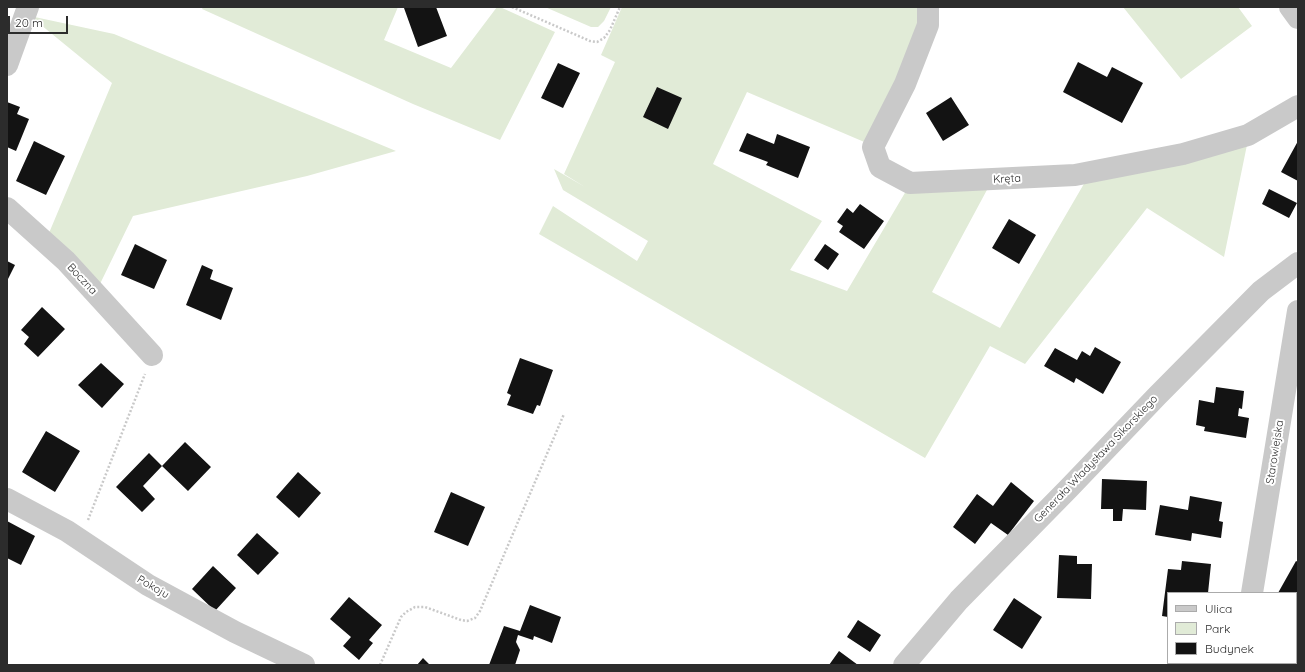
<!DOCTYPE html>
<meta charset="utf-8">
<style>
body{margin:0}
#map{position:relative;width:1305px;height:672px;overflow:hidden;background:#fff;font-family:Quicksand,sans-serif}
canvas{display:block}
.frame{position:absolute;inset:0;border:8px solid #2c2c2c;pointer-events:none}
.legend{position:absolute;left:1167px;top:592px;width:130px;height:72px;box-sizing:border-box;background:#fff;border:1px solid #ababab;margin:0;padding:5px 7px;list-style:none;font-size:12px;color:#2c2c2c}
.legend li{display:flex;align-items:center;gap:8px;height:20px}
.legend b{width:20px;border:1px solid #ababab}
.scale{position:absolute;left:8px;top:16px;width:60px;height:18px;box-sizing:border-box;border:2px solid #2c2c2c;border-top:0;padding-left:5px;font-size:12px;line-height:14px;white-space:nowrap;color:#2c2c2c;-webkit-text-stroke:3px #fff;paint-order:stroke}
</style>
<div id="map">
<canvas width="1305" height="672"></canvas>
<div class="frame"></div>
<ul class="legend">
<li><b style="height:5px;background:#c9c9c9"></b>Ulica</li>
<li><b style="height:11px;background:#e1ebd7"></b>Park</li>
<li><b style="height:11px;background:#131313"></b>Budynek</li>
</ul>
<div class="scale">20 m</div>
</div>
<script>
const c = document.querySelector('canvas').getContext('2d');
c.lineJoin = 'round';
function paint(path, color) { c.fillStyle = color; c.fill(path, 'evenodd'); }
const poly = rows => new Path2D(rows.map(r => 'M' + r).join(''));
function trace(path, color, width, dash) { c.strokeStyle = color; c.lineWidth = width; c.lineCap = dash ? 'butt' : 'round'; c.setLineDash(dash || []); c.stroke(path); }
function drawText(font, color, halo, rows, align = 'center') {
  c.font = font + ' Quicksand,sans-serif'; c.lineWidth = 4; c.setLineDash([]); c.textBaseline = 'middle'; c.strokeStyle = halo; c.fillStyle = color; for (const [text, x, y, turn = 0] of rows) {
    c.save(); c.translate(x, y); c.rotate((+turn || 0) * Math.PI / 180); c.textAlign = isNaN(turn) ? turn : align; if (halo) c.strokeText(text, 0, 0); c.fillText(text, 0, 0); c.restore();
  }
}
const green = poly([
 [203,7,398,7,384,40,451,68,497,7,500,7,555,32,500,140,413,104,202,9],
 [545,7,611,7,604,21,598,27,591,27],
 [622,7,923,7,922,25,869,144,747,92,713,164,822,221,790,270,847,291,909,186,988,188,932,292,1000,328,1085,182,1248,140,1224,257,1147,208,1025,364,990,346,925,458,539,234,553,206,637,261,648,241,563,190,554,169,585,187,564,174,615,62,601,55],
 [1123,7,1238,7,1252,26,1181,79],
 [30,16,114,34,396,151,307,176,133,216,99,286,49,233,112,83],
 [1296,627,1298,628,1298,665,1253,665,1254,663,1296,663]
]);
const building = poly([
 [408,7,436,7,447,36,418,47,404,8],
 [1078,62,1107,77,1112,67,1143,83,1122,123,1063,92],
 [558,63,580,73,563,108,541,98],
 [657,87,682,98,668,129,643,117],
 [951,97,969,125,943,141,926,113],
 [7,102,20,107,17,114,29,119,16,151,7,147],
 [747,133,774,144,777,134,810,147,798,178,766,165,768,162,739,151],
 [34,141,65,156,46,195,16,181],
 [1298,141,1298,181,1281,172],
 [1269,189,1297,203,1289,218,1262,204],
 [860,204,884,221,864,249,839,232,843,226,837,222,847,208,853,213],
 [1009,219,1036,235,1019,264,992,248],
 [135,244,167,260,154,289,121,275],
 [825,244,839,254,828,270,814,260],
 [7,261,15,265,7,281],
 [202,265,213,270,210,279,233,288,221,320,186,305],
 [42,307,65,329,38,357,24,344,29,337,21,330],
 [1095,347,1121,362,1103,394,1076,378,1074,383,1044,366,1055,348,1077,360,1082,351,1090,356],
 [520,358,553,370,540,406,537,405,533,414,507,405,511,395,507,393],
 [101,363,124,384,102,408,78,385],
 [1216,387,1244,391,1242,409,1239,408,1238,416,1249,418,1246,438,1204,431,1205,427,1196,425,1199,400,1214,403],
 [46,431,80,451,55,492,22,472],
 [185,442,211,467,188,491,162,466],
 [149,453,162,466,143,486,155,499,142,512,116,487],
 [298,472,321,493,299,518,276,497],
 [1102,479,1147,481,1146,510,1123,509,1122,521,1113,521,1113,509,1101,509],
 [1011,482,1034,501,1008,535,991,523,975,544,953,527,977,494,993,506],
 [451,492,485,507,468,546,434,532],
 [1190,496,1222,502,1219,521,1223,522,1221,538,1192,533,1191,541,1155,535,1160,505,1188,510],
 [7,521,35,536,21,565,7,558],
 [257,533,279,553,258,575,237,555],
 [1059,555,1077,556,1077,564,1092,564,1091,599,1057,598],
 [1182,561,1211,564,1208,593,1168,593,1168,617,1162,616,1168,569,1181,570],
 [1296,561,1298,562,1298,619,1296,618,1296,593,1278,593],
 [213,566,236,588,215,611,192,589],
 [349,597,382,625,369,640,373,643,359,660,343,646,351,637,330,619],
 [1014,598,1042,617,1022,649,993,630],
 [530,605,561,617,552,643,534,636,533,640,518,635,516,642,520,650,515,665,489,665,504,626,520,631],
 [858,620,881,635,870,652,847,637],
 [839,651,858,665,829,665],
 [423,658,430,665,417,665]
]);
const path = poly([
 [512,7,590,41,597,42,604,38,610,30,620,7],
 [88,520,145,374],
 [380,665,401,617,406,612,415,607,425,607,461,620,467,621,475,618,480,611,564,414]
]);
const street = poly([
 [928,7,928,25,905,84,873,147,880,167,910,183,1075,175,1183,154,1248,135,1298,106],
 [1290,7,1298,18],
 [7,65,28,7],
 [7,208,66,261,152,355],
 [7,499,67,531,148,585,235,632,304,665],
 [1252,593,1298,311],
 [904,665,959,600,1069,488,1157,396,1261,291,1298,263],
 [1240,665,1241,663]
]);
const streetNames = [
 ["Kręta",1007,179,-3],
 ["Boczna",82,279,47],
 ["Starowiejska",1275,452,-81],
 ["Generała Władysława Sikorskiego",1096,459,-46],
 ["Pokoju",153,587,30]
];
paint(green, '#e1ebd7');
paint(building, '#131313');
trace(path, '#c9c9c9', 2.5, [2, 2]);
trace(street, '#c9c9c9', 22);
drawText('11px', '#2c2c2c', '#fff', streetNames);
</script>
